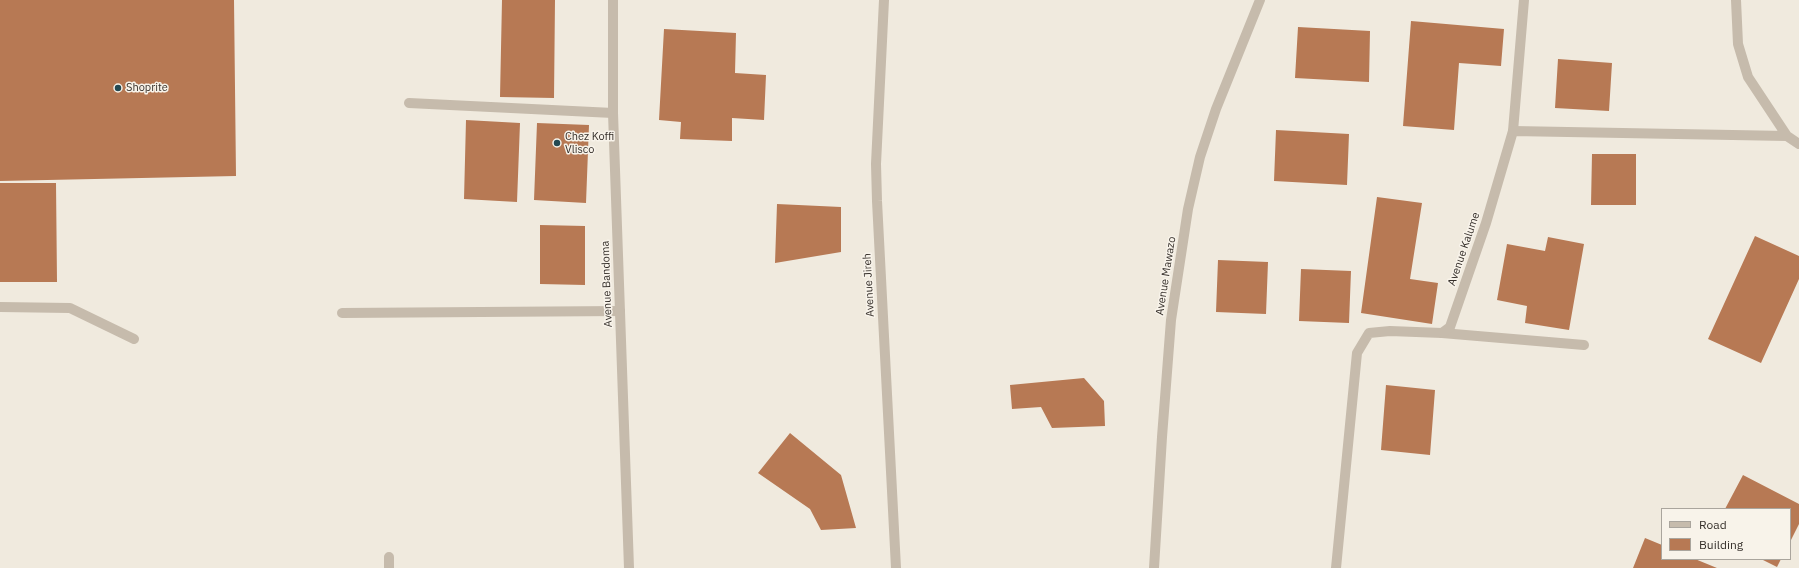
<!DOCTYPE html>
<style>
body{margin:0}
#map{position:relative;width:1799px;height:568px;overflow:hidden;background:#f0eade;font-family:"IBM Plex Sans",sans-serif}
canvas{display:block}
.legend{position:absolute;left:1661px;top:508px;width:130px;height:52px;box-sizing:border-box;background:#f8f3ea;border:1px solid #aaa59d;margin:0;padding:5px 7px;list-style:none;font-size:12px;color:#352f2a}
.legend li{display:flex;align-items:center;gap:8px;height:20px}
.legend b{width:20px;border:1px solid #aaa59d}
</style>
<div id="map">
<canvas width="1799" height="568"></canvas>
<ul class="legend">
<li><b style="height:5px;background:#c6bbac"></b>Road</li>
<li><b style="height:11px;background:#b77954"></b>Building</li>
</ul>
</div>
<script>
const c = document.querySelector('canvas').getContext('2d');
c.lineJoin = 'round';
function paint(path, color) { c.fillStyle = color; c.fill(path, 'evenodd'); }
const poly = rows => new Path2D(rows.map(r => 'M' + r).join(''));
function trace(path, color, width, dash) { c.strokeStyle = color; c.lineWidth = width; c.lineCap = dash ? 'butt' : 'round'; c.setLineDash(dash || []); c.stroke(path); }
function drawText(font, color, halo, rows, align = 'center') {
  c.font = font + ' "IBM Plex Sans",sans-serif'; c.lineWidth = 3; c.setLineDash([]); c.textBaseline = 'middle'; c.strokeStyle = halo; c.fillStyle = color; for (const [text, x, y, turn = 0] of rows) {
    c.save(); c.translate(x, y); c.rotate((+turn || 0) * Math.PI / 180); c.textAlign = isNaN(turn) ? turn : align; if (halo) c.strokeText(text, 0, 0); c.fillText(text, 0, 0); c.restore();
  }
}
const building = poly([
 [0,0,234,0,236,176,0,181],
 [502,0,555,0,554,98,500,97],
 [1411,21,1504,29,1501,66,1459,63,1454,130,1403,126],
 [1298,27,1370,31,1369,82,1295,78],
 [664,29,736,33,735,73,766,75,764,120,732,118,732,141,680,139,681,122,659,120],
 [1558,59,1612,63,1609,111,1555,108],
 [466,120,520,123,517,202,464,199],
 [537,123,589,125,586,203,534,200],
 [1276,130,1349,134,1347,185,1274,181],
 [1592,154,1636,154,1636,205,1591,205],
 [0,183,56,183,57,282,0,282],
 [1377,197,1422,203,1410,279,1438,283,1432,324,1361,313],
 [777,204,841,207,841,252,775,263],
 [540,225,585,226,585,285,540,284],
 [1755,236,1799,256,1799,279,1761,363,1708,339],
 [1548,237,1584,244,1569,330,1525,323,1527,306,1497,300,1507,244,1545,251],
 [1218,260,1268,262,1266,314,1216,312],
 [1301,269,1351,271,1349,323,1299,321],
 [1084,378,1104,401,1105,426,1052,428,1041,407,1012,409,1010,385],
 [1386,385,1435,390,1430,455,1381,450],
 [790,433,841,475,856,528,821,530,810,509,758,473],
 [1743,475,1799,504,1799,524,1790,542,1790,509,1725,509],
 [1645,538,1662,545,1662,559,1695,559,1717,568,1633,568],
 [1761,559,1781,559,1777,567]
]);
const service = poly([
 [409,103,613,113],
 [1513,131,1524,0],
 [0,307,70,308,134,339],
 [342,313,620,311],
 [1442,333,1584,345],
 [389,568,389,557]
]);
const minor = poly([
 [613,0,613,113,629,568],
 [884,0,876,164,877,201,896,568],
 [1736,0,1738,44,1748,77,1787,136,1799,144],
 [1154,568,1162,437,1171,320,1188,209,1200,157,1216,109,1260,0],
 [1336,568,1357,353,1369,333,1390,331,1442,333,1450,327,1486,223,1513,131,1787,136]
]);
const markers = [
 [118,88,4,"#244952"],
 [557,143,4,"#244952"]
];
const poiNames = [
 ["Shoprite",126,88],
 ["Chez Koffi",565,137],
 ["Vlisco",565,150]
];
const streetNames = [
 ["Avenue Kalume",1464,249,-71],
 ["Avenue Mawazo",1166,276,-81],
 ["Avenue Bandoma",607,284,-92],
 ["Avenue Jireh",869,285,-93]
];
paint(building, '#b77954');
trace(service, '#c6bbac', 10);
trace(minor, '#c6bbac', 10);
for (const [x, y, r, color] of markers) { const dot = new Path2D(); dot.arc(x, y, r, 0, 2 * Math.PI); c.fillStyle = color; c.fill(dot); trace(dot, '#f8f3ea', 1.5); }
drawText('11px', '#352f2a', '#f8f3ea', poiNames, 'left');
drawText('11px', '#352f2a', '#f8f3ea', streetNames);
</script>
